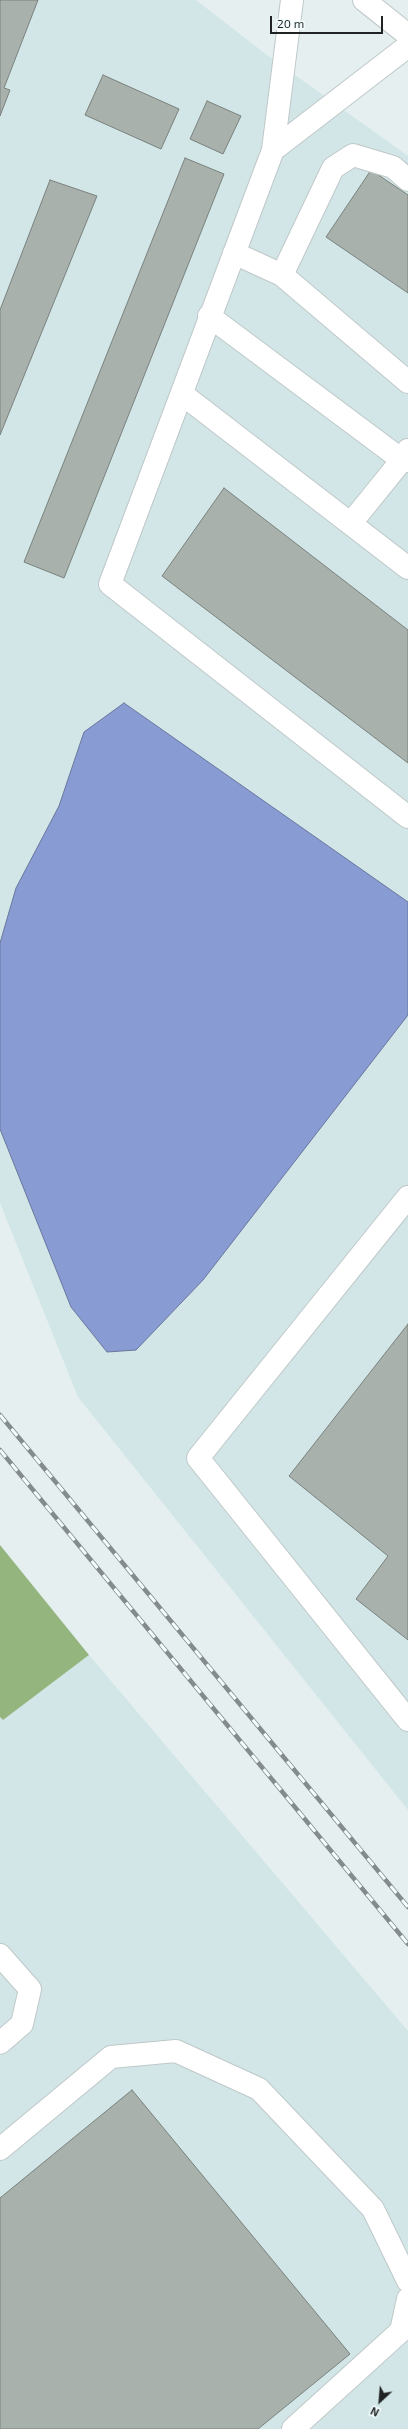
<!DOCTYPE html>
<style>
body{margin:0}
#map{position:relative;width:408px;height:2429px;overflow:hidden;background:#e5eff0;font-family:"Exo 2",sans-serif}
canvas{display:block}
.north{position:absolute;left:360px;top:2381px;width:40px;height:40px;-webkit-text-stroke:3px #f3fdfe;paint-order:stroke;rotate:206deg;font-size:11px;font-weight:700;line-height:16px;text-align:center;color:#1f2323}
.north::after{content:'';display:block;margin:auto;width:14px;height:18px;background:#1f2323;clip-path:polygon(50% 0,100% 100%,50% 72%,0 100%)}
.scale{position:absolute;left:270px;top:16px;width:113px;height:18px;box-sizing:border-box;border:2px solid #1f2323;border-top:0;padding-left:5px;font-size:12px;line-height:14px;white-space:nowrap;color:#1f2323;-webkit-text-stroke:3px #f3fdfe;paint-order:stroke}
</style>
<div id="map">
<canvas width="408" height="2429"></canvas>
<div class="north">N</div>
<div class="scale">20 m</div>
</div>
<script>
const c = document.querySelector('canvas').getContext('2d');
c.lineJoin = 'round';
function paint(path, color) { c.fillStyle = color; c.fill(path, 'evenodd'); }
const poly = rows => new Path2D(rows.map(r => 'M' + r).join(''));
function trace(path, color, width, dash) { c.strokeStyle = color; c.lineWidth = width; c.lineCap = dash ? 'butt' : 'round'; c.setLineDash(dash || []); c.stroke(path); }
const built = poly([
 [0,0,196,0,263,52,408,156,408,1810,78,1397,0,1203],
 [89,1655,408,2031,408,2429,0,2429,0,1717,3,1720]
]);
const forest = poly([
 [0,1545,89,1655,3,1720,0,1717]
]);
const water = poly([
 [124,703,408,902,408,1015,203,1280,136,1350,107,1352,71,1307,0,1129,0,943,16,888,59,806,84,732,124,703]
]);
const building = poly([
 [0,0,38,0,4,88,10,90,0,116,0,0],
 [103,75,179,109,161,149,85,115,103,75],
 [207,101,241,116,223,154,190,139,207,101],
 [185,158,224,174,64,578,24,562,185,158],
 [371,170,408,195,408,293,326,237,371,170],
 [50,180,97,196,0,435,0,310,50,180],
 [224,488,408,630,408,763,162,576,224,488],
 [408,1324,408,1640,356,1599,388,1556,289,1476,408,1324],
 [132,2090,350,2354,258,2429,0,2429,0,2198,132,2090]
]);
const service = poly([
 [292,0,273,150,110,584,408,817],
 [273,150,408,46],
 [234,253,282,275,408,382],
 [282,275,333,168,353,155,393,167,408,180],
 [209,316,402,460,408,461],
 [182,394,408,568],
 [351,523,402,460,408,450],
 [408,1197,198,1458,408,1720],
 [0,1955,30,1989,22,2024,0,2043],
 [0,2149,111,2057,176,2051,259,2089,373,2209,408,2281],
 [293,2429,401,2331,408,2299]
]);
const primary = poly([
 [364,0,408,35]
]);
const rail = poly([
 [0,1415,408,1907],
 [0,1450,408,1944]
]);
paint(built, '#d2e6e7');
paint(forest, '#94b57e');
paint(water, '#899bd3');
trace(water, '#69779e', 1);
paint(building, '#a9b1ad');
trace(building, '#7a827e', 1);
trace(service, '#bfc8c9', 24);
trace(primary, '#bfc8c9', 24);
trace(service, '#fff', 22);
trace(primary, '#fff', 22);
trace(rail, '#848b8c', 4.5);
trace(rail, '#f3fdfe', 3, [9]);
</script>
